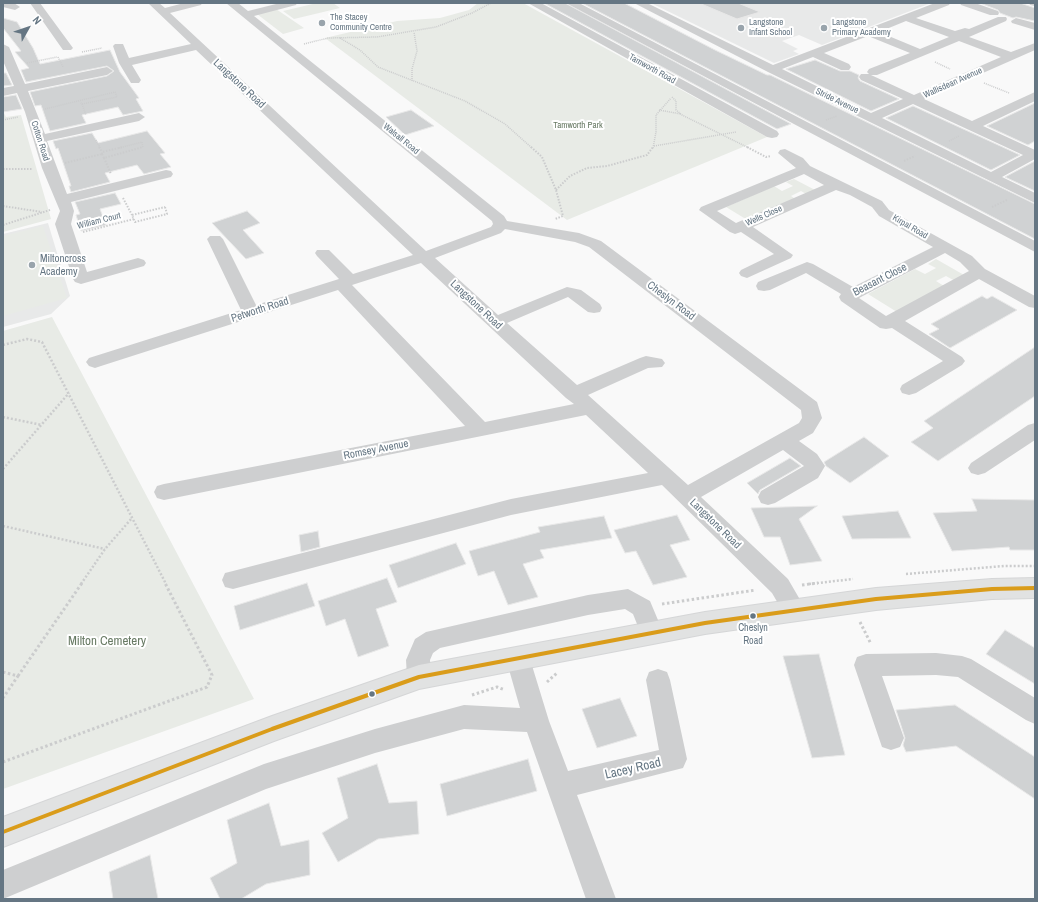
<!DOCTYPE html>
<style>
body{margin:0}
#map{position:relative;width:1038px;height:902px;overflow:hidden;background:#f9f9f9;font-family:"Archivo Narrow",sans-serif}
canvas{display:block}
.frame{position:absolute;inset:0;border:4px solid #657683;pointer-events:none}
.north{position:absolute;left:8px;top:8px;width:40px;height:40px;-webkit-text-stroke:3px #fff;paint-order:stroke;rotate:50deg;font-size:11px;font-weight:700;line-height:16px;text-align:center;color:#657683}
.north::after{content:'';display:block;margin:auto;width:14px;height:18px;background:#657683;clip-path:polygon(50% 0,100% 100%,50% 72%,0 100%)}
</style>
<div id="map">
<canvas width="1038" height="902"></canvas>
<div class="frame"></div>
<div class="north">N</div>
</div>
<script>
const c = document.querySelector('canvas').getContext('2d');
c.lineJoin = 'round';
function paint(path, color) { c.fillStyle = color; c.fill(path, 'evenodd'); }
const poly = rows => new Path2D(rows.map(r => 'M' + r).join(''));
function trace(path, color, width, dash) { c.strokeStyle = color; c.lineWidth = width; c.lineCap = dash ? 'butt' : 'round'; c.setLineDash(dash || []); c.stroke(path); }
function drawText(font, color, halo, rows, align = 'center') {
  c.font = font + ' "Archivo Narrow",sans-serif'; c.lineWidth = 4; c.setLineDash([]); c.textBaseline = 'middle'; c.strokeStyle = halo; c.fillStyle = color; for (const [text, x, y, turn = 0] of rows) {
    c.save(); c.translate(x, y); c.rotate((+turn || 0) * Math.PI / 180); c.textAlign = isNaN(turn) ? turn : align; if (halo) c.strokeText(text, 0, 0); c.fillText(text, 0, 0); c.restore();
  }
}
const built = poly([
 [651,3,931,3,822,45,799,35,782,41,798,49,793,51,799,54,774,63],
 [48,223,70,296,51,314,3,327,3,234]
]);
const green = poly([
 [317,3,333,3,340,8,294,19,283,11],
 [478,3,523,3,767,137,567,220,325,38,397,21,440,18,469,10],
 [276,9,304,28,283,34,257,14],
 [4,113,6,117,21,115,51,219,3,232,3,114],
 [794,179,817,191,808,195,801,191,791,196,797,200,749,221,726,207,774,186,782,191,793,186,786,182],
 [43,226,67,298,3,316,3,236],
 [936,259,964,275,955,281,946,276,936,281,944,286,897,312,868,294,915,269,925,274,936,268,928,264],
 [52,317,254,699,3,789,3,331]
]);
const building = poly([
 [544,3,565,3,791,124,777,129,544,3],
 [582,3,624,3,715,50,767,75,770,75,1035,204,1035,239,582,3],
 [699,3,738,3,760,12,737,19,699,3],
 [980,3,1020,3,1035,8,1035,21,1016,17,1013,18,1000,13,998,10,980,3],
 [3,18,17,22,33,48,40,64,110,50,120,72,139,98,136,99,143,111,123,115,118,107,82,115,86,123,50,131,41,105,35,106,30,92,107,76,114,71,107,66,26,82,21,70,29,68,15,52,21,51,3,28,3,18],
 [815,60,840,71,850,71,859,75,858,78,860,81,899,99,871,111,786,69,815,60],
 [3,73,6,73,12,85,3,86,3,73],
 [16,95,22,109,3,112,3,97,16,95],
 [1035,103,1035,141,1028,145,987,126,1035,103],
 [913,106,1020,155,991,170,886,118,913,106],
 [411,110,434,126,405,135,386,117,411,110],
 [147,131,165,153,160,154,171,167,144,174,137,165,105,173,110,182,71,192,69,186,71,186,58,148,56,149,53,141,92,133,98,143,147,131],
 [1035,161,1035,191,1005,177,1035,161],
 [115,193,121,204,100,209,106,225,81,231,76,215,80,214,75,202,115,193],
 [247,211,260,223,243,230,264,253,246,259,212,223,247,211],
 [982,296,987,299,992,296,1017,310,950,348,929,334,939,329,931,324,982,296],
 [1035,347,1035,396,938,461,911,442,933,428,924,421,1035,347],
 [864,437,889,456,850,483,826,466,824,462,864,437],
 [790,458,801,466,760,490,758,494,747,483,790,458],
 [972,499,1035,500,1035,550,1010,550,1009,547,952,551,933,513,977,511,972,499],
 [817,506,799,519,822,561,790,565,780,537,764,537,751,508,817,506],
 [898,511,911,538,852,539,842,516,898,511],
 [677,515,690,540,670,545,687,577,653,585,636,551,625,553,614,530,677,515],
 [604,516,612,538,540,550,544,558,523,564,538,597,508,605,494,571,478,576,469,551,540,532,538,527,604,516],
 [318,531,320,547,301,552,299,535,318,531],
 [456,543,466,564,398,588,389,565,456,543],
 [387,578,397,602,376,609,389,646,358,657,345,619,326,626,318,601,387,578],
 [307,583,315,606,240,630,234,606,307,583],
 [1005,630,1035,648,1035,684,986,654,1005,630],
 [819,654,845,755,812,758,783,656,819,654],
 [620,698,637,736,597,748,582,709,620,698],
 [955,705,1035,757,1035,799,956,746,906,752,903,745,905,738,896,710,955,705],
 [528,759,537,791,447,816,440,784,528,759],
 [377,764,389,803,417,801,419,834,378,839,338,862,322,833,348,818,337,778,377,764],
 [269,803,281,846,309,840,310,875,266,884,241,899,220,899,210,878,237,863,227,820,269,803],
 [150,855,158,899,113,899,109,872,150,855]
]);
const pathFar3 = poly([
 [340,38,360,50,378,67,465,101,505,124,532,148],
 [304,44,328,38,377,37,436,27,472,13,491,3],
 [82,52,102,48],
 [58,57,63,67],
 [935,62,950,69],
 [27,63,57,57],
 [412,81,412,69,417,51,414,32],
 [984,83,1009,93],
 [672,97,676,101,676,110,682,115,749,148],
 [82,104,86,115],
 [45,109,115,92,117,97,82,104,80,102],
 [659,110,681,114],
 [3,120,18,117],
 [826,120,837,116],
 [96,140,100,148],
 [949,141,959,136],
 [654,146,736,132],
 [119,148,142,142,143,148],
 [653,148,656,132,656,115,671,98]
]);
const pathFar2 = poly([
 [99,147,102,152],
 [531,147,542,157,556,190,563,216,555,219],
 [747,147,766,157,771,156],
 [102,154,104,158,143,147],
 [102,154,102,152,123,147],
 [104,158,111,174],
 [904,161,915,156],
 [65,163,102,154],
 [3,169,33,169],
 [556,190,570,176,587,168,607,166,647,155,653,147],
 [123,198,132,215],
 [3,206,42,212],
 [165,207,167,214,135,222,132,215,165,207],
 [992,207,1007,200],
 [3,225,50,210],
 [83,232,134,219]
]);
const pathFar1 = poly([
 [3,345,27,339,42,342,166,584],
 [3,417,42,425],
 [3,469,69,393],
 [3,526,105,549],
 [906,574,1004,566,1035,566],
 [81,584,105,549,132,518],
 [809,584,853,579]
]);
const path = poly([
 [802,585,818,583],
 [662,604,756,590],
 [860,622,871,644],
 [3,672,18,676,3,698],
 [18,676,82,583],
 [547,682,557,673],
 [472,695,497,687,505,690],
 [3,762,207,687,212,675,165,583]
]);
const minor = poly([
 [3,3,14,3,20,7,15,10,3,7,3,3],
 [30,3,40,3,73,48,71,50,63,50,30,3],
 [148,3,159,3,165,8,184,3,202,3,201,5,170,13,426,251,491,227,493,224,492,221,226,3,238,3,248,11,280,3,297,3,296,5,254,16,504,216,507,221,579,233,601,241,817,402,822,418,813,433,799,441,817,454,825,466,818,478,775,503,768,505,761,503,758,497,761,491,804,466,783,450,701,497,788,579,806,610,802,617,794,620,786,617,772,593,662,485,511,515,233,589,225,587,222,580,225,573,233,571,511,499,648,473,586,415,164,500,157,498,154,492,157,486,164,484,465,426,338,290,101,366,95,368,89,366,86,362,89,358,241,310,207,239,210,236,220,236,223,239,256,305,339,279,317,256,315,253,317,250,329,250,353,274,413,255,196,50,132,65,141,80,139,83,131,83,119,63,113,46,115,44,123,44,129,58,191,44,148,3],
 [505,229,575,242,589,247,801,410,802,418,799,423,688,485,588,395,648,368,662,367,665,363,662,359,646,356,640,358,577,385,507,323,568,297,588,312,594,313,600,312,602,308,600,304,581,290,567,287,498,315,435,258,501,233,505,229],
 [421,263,566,398,574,404,485,422,352,285,421,263],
 [528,3,541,3,777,131,779,134,777,137,772,138,767,137,528,3],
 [566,3,579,3,1035,241,1035,252,566,3],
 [634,3,647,3,773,65,935,3,950,3,949,5,916,18,955,31,965,28,969,29,998,17,1006,17,1007,19,1006,21,969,37,1011,52,1035,43,1035,50,924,99,972,121,1035,92,1035,101,983,126,1035,150,1035,159,1002,177,1035,193,1035,203,768,72,634,3],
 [906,21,949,37,920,49,879,32,906,21],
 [868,36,910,53,869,69,867,72,869,74,861,74,859,77,861,80,903,99,871,113,782,69,813,57,841,70,849,70,851,67,849,64,824,53,868,36],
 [959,41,1001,57,914,95,871,75,877,75,959,41],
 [913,104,1023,155,991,172,882,118,913,104],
 [960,3,975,3,998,11,999,13,998,15,990,15,961,5,960,3],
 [1029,3,1035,3,1035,6,1030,5,1029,3],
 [1016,18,1035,23,1035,30,1012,23,1011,21,1016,18],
 [3,44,9,47,25,84,107,67,113,71,107,75,28,91,45,134,139,113,145,117,139,121,47,141,67,194,166,170,171,171,173,174,171,177,71,202,74,211,71,224,87,272,138,258,144,260,146,263,144,266,81,284,75,282,73,279,55,224,60,211,42,168,25,112,17,93,3,96,3,88,14,86,3,61,3,44],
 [785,149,803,158,810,166,882,201,889,210,972,256,985,269,1035,296,1035,308,1029,307,979,279,905,321,962,357,965,361,962,365,916,393,909,395,902,393,900,389,902,385,943,361,892,328,886,329,880,328,841,301,839,297,841,294,806,273,770,290,764,291,758,290,756,286,758,282,807,262,813,264,853,287,933,247,879,216,872,207,850,195,836,190,753,227,793,255,791,258,747,278,741,276,739,273,741,270,774,254,741,232,735,234,730,232,699,210,701,207,796,168,778,153,780,150,785,149],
 [804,174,824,185,736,223,717,211,804,174],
 [945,253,960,262,969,271,886,316,859,298,945,253],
 [1035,423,1035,440,985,473,978,475,971,473,968,468,971,463,1028,425,1035,423],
 [628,589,650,601,663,632,659,639,651,642,643,639,633,614,625,609,588,615,440,648,433,653,430,660,431,677,428,685,419,688,410,685,407,677,406,660,415,639,426,632,588,595,628,589],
 [518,648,527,651,530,659,549,721,568,771,659,750,646,680,649,672,658,669,667,672,670,680,687,759,683,768,577,795,616,899,586,899,527,732,464,729,375,753,266,789,3,899,3,870,264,764,375,729,464,705,520,708,506,659,509,651,518,648],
 [936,653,962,656,971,659,1035,698,1035,724,1026,720,958,677,936,675,882,676,904,738,900,747,891,750,882,747,854,665,857,657,866,654,936,653]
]);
const major = poly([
 [1035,578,1035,598,992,599,876,610,705,634,419,689,274,741,3,847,3,817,272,716,419,665,705,612,876,588,992,579,1035,578]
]);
const bus1 = poly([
 [3,832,272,729,419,677,705,623,876,599,992,589,1035,588]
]);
const markers = [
 [322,23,4,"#99a4ac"],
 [741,28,4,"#99a4ac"],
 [824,28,4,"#99a4ac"],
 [32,265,4,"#99a4ac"],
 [753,616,3.5,"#657683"],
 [372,694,3.5,"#657683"]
];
const farPoinames = [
 ["The Stacey",330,18],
 ["Community Centre",330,28],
 ["Langstone",749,23],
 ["Infant School",749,33],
 ["Langstone",832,23],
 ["Primary Academy",832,33]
];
const farStreetnames = [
 ["Tamworth Road",652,69,29],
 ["Wallisdean Avenue",953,83,-24],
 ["Stride Avenue",837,101,26],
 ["Walsall Road",401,139,39],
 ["Cotton Road",40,141,72],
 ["Wells Close",764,216,-24],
 ["William Court",99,221,-14],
 ["Kirpal Road",910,227,30]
];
const farParknames = [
 ["Tamworth Park",578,126]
];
const busNames = [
 ["Cheslyn",753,628],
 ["Road",753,641]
];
const streetNames = [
 ["Langstone Road",239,84,43],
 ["Beasant Close",880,280,-27],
 ["Cheslyn Road",671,301,37],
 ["Langstone Road",476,305,43],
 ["Petworth Road",260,310,-18],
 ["Romsey Avenue",376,450,-11],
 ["Langstone Road",715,524,44]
];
const poiNames = [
 ["Miltoncross",40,259],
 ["Academy",40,272]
];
const nearParknames = [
 ["Milton Cemetery",107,642]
];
const nearStreetnames = [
 ["Lacey Road",633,769,-13]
];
paint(built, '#e8e9e9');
paint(green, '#e8ebe6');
paint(building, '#d0d2d3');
trace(building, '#e8e8e8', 1);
trace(major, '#d5d6d7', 2);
trace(pathFar3, '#cbcccd', 1.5, [1, 1]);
trace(pathFar2, '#cbcccd', 2, [1.5, 1.5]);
trace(pathFar1, '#cbcccd', 2.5, [2, 2]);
trace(path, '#cbcccd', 3, [2.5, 2.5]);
paint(minor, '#cecfd0');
paint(major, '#e1e2e2');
trace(bus1, '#da9c1a', 4);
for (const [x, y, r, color] of markers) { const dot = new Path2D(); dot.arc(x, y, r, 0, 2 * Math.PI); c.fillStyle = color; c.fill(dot); trace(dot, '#fff', 1.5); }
drawText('9px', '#657683', '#fff', farPoinames, 'left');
drawText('9px', '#657683', '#fff', farStreetnames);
drawText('9px', '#687a64', '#fff', farParknames);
drawText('10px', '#657683', '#fff', busNames);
drawText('11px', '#657683', '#fff', streetNames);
drawText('11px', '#657683', '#fff', poiNames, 'left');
drawText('13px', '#687a64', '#fff', nearParknames);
drawText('13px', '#657683', '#fff', nearStreetnames);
</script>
